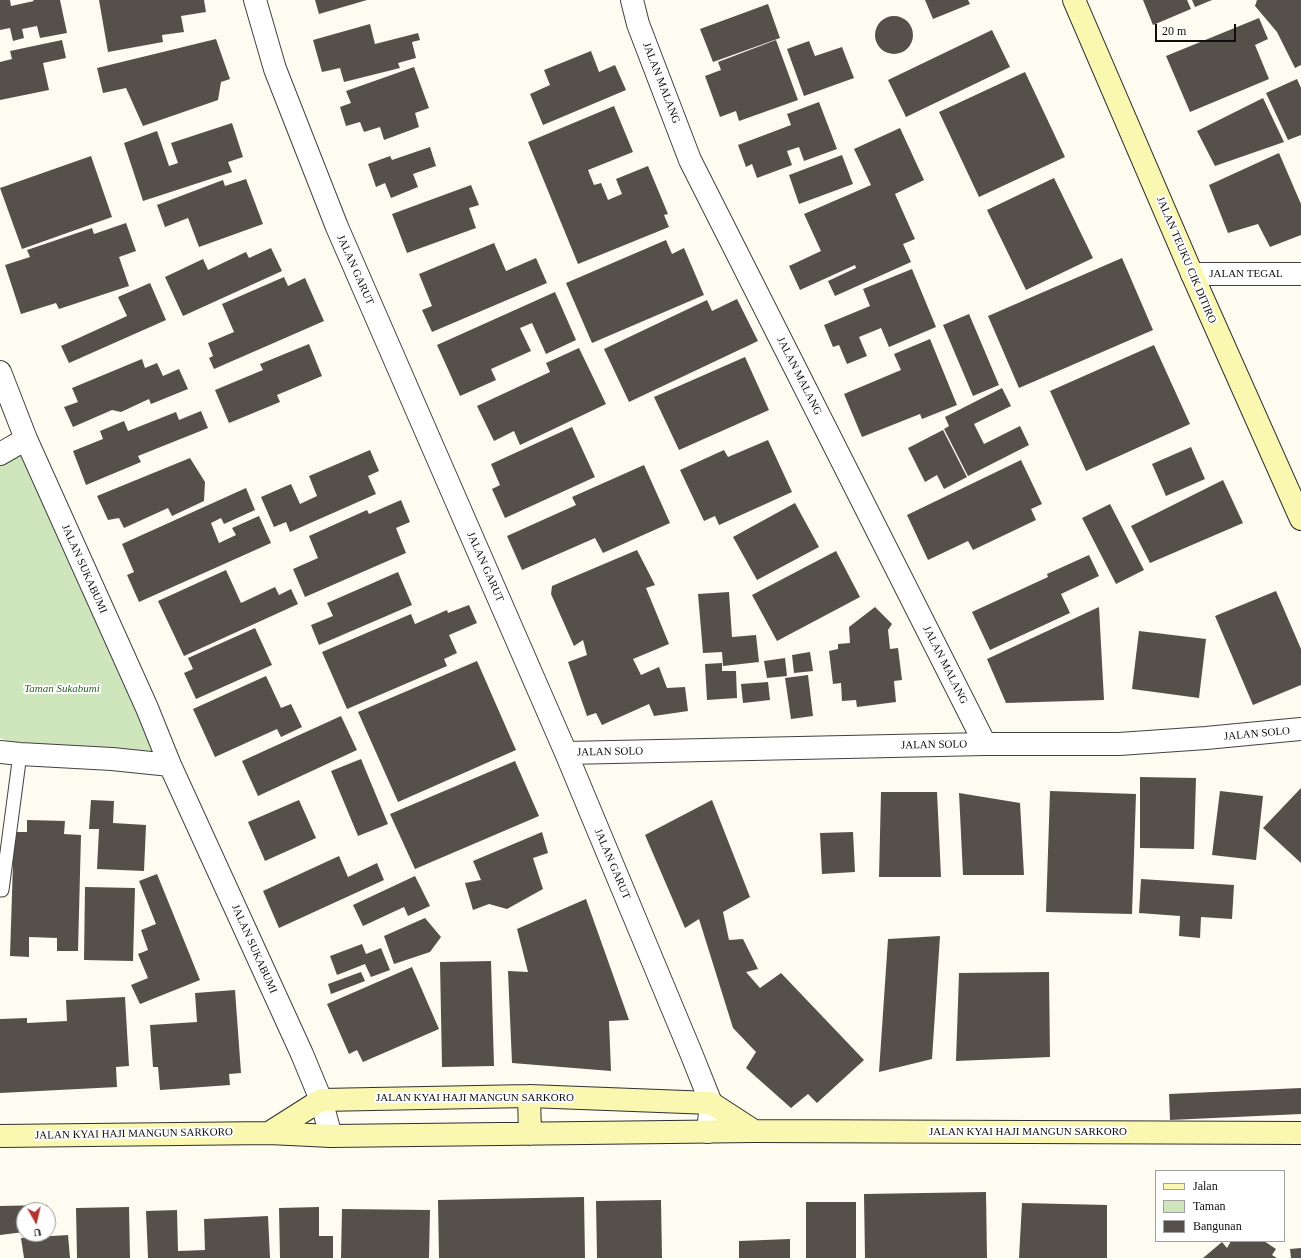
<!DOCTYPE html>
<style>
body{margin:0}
#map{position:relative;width:1301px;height:1258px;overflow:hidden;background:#fefcf0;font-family:"Times New Roman",serif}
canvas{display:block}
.legend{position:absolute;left:1155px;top:1170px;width:130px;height:72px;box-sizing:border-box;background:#fff;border:1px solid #9f9f9f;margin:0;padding:5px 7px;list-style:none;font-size:12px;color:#0e0e0e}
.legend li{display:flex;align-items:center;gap:8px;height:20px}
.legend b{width:20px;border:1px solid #9f9f9f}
.north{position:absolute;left:16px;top:1202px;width:40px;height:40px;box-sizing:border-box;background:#fff;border:1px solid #9f9f9f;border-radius:50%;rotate:172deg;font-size:11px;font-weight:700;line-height:16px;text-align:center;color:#0e0e0e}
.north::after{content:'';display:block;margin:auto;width:14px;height:18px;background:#b5332f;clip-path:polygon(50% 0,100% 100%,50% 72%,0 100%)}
.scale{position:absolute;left:1155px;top:24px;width:81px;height:18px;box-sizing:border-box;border:2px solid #0e0e0e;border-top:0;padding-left:5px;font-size:12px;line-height:14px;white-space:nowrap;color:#0e0e0e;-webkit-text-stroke:3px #fff;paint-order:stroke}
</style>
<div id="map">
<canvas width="1301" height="1258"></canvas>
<ul class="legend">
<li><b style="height:5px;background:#f9f7b0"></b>Jalan</li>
<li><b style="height:11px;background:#cfe6bc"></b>Taman</li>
<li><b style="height:11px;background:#56504b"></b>Bangunan</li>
</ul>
<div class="north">U</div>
<div class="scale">20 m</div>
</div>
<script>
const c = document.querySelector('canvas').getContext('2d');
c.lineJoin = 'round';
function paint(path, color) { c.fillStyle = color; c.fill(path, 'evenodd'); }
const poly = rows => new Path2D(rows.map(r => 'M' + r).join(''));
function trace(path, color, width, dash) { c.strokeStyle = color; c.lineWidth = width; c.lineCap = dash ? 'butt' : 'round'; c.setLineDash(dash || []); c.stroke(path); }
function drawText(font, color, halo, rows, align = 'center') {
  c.font = font + ' "Times New Roman",serif'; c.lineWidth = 4; c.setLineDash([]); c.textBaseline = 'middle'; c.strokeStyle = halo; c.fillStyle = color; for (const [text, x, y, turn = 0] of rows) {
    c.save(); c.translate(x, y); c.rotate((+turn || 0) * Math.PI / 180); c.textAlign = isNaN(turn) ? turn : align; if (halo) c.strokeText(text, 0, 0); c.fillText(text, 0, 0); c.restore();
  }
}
const green = poly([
 [24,451,159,754,25,749,0,738,0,464]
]);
const building = poly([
 [0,0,10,0,11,6,34,1,33,0,60,0,67,33,40,38,37,26,22,29,24,38,13,41,10,28,0,30],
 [99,0,204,0,206,12,181,16,184,32,162,35,163,42,108,52],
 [315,0,367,0,319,14],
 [925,0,968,0,970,4,933,19],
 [1143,0,1187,0,1191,9,1153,25],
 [1192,0,1212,0,1195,7],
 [1257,0,1301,0,1301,65,1295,68,1277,32,1255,6],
 [768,4,780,38,713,62,700,29],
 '875 35a19 19 0 1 1 38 0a19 19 0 1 1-38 0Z',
 [1259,18,1268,39,1255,45,1269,79,1190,112,1166,56],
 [370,24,375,44,418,33,420,40,412,42,416,58,398,63,400,68,344,82,340,68,322,72,313,40],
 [992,30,1010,67,906,117,888,80],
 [216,39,230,79,221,82,218,100,143,126,126,88,103,93,97,68],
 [62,40,66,58,43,63,49,90,0,100,0,62,12,59,10,51],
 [776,40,798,100,739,121,736,111,720,117,705,76,721,70,718,62],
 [809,41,815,56,842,47,854,78,804,96,787,49],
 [591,51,599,72,615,65,626,90,543,125,530,94,550,85,544,70],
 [414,67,429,108,415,113,419,127,384,140,380,127,364,132,360,122,346,126,340,107,351,103,346,91],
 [1025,72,1065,157,979,197,939,112],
 [1297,79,1301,88,1301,135,1288,140,1266,93],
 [1263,98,1284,142,1215,166,1197,131],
 [819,102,837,149,804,161,799,147,787,151,792,165,757,178,752,164,746,167,738,145,791,125,787,114],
 [614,106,633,152,588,170,594,185,601,183,608,200,622,194,616,179,648,166,668,214,664,215,669,227,578,264,528,142],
 [232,123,243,157,228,162,232,172,143,201,124,143,157,131,169,166,178,163,171,143],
 [900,128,924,180,895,194,915,239,903,244,911,262,835,296,828,281,856,268,855,265,800,290,789,266,821,251,804,214,871,185,854,149],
 [430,147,436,166,413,174,418,187,391,198,385,183,376,187,368,164,390,156,392,160],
 [1279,153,1301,204,1301,235,1270,247,1258,224,1228,233,1209,185],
 [842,155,853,184,799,204,789,175],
 [91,156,112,217,22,249,0,188],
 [1054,178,1093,258,1026,290,987,210],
 [246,179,263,224,199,247,188,218,165,227,157,205,223,180,225,186],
 [471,185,479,205,469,208,476,228,407,253,392,214],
 [126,223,136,251,119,257,129,286,59,309,56,303,21,314,5,265,30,257,27,250,92,228,94,234],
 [666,240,672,254,684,248,704,295,592,343,566,283],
 [494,243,506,271,536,258,547,283,432,332,422,310,432,306,419,274],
 [271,248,282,271,183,316,165,277,203,259,208,270,246,252,249,258],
 [1122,258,1153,330,1019,388,988,316],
 [912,269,936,327,889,347,881,328,859,337,867,356,847,364,839,345,833,347,824,325,870,306,863,289],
 [284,277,288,286,305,278,324,321,214,369,209,358,213,356,208,343,234,332,222,304],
 [150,283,166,320,69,363,61,346,127,316,118,297],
 [555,292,576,340,546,354,532,323,520,328,531,351,491,369,496,380,460,396,437,345],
 [737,299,758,341,629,402,604,349,707,300,712,311],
 [969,314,999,385,973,396,943,325],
 [930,339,957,405,922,419,920,414,862,437,844,394,901,370,894,354],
 [309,344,322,376,277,395,280,402,229,423,215,390,263,370,260,364],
 [1154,345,1190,424,1086,471,1050,391],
 [579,348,606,404,520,445,514,431,494,441,477,406,550,372,546,363],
 [745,357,769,410,679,450,654,397],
 [142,359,145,368,157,363,163,376,179,369,188,389,151,404,149,399,121,412,112,410,73,427,64,407,78,402,72,388],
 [1002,388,1011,406,974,424,984,444,1020,426,1029,445,968,476,944,429,949,426,945,417],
 [201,411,208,428,138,456,141,462,86,485,73,451,103,439,100,431,124,421,128,431,176,412,179,420],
 [572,427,595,477,505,518,492,489,500,485,491,464],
 [943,430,967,477,944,489,937,475,925,482,908,448],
 [768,440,792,492,719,525,715,516,704,521,680,470,724,450,728,457],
 [1191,447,1205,479,1166,496,1152,464],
 [370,450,379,471,368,476,376,494,290,532,286,522,274,527,261,497,291,484,300,504,317,496,309,476],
 [190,458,205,482,204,501,172,516,168,508,124,528,119,518,108,520,97,496],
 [1021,460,1042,504,1031,509,1036,520,973,550,968,541,928,560,907,515],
 [644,465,670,523,603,553,595,538,522,570,507,536,576,505,572,497],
 [1223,480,1243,523,1150,563,1131,526],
 [246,488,255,510,224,524,221,518,211,523,219,543,236,535,232,528,259,516,271,543,139,602,127,575,134,572,122,544],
 [401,500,410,522,396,528,406,553,305,597,293,569,318,558,309,536,367,510,369,514],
 [795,503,819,547,757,580,733,537],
 [1110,504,1144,570,1116,584,1082,518],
 [637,550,655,585,646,588,669,644,633,659,641,675,659,667,667,688,685,687,688,711,654,716,649,704,602,725,596,713,587,716,568,662,587,655,583,640,574,646,551,594,552,586],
 [836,551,860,597,777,641,752,595],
 [1089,555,1099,576,1061,594,1070,613,990,650,972,612,1048,577,1047,574],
 [226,570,241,603,275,587,279,595,291,589,298,604,184,656,158,601],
 [398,572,412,605,319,645,311,625,333,616,327,603],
 [1276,591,1301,649,1301,685,1253,705,1215,616],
 [729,592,732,637,756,635,759,662,723,666,722,652,703,653,698,594],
 [469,605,477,623,449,635,457,653,444,659,447,666,347,709,322,652,411,614,415,624,447,610,448,613],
 [875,607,892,624,888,630,890,649,898,648,902,680,894,681,896,702,857,707,856,700,842,701,841,683,833,684,829,651,838,649,838,644,850,643,849,627],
 [1099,607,1104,700,1006,703,987,659],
 [255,628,272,665,196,699,184,673,193,669,188,658],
 [1139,631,1206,639,1199,698,1132,689],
 [810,652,813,671,794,673,792,655],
 [785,658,787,676,767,678,764,661],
 [477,661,516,750,398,802,358,712],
 [722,663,722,671,736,671,737,698,707,700,705,664],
 [808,675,813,716,791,719,785,678],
 [266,676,281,708,291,704,302,727,281,737,277,729,215,757,193,709],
 [768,682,770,700,743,703,741,684],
 [341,716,357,750,258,796,242,761],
 [361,759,388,824,358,836,331,771],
 [515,761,539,816,415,869,390,814],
 [1140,777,1196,778,1194,849,1140,848],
 [1301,788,1301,863,1263,828],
 [1050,791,1136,794,1132,914,1046,912],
 [1220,791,1263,796,1256,860,1212,855],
 [881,792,937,792,941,877,879,877],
 [959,793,1020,803,1024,875,963,875],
 [91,800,114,801,113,823,146,825,144,871,97,869,99,829,89,829],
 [299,800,316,838,265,861,248,822],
 [712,800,750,897,723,912,729,940,743,939,758,969,746,972,760,988,781,973,864,1060,817,1103,808,1094,791,1108,746,1068,756,1052,733,1028,699,919,685,928,645,835],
 [27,820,65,821,64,834,81,835,78,951,57,951,57,938,29,937,29,957,10,956,14,832,27,832],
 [542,832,548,853,533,858,543,889,507,909,489,904,473,910,465,883,481,880,473,861],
 [853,832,855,872,822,874,820,833],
 [339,856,348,877,377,863,384,880,279,928,263,891],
 [157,874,200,980,140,1004,131,985,148,978,138,954,148,950,141,930,156,924,139,881],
 [415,876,430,906,408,916,404,907,363,926,353,905],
 [1141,879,1234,885,1232,919,1201,917,1200,938,1179,936,1180,916,1139,913],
 [85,887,135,888,133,961,84,960],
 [586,899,629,1020,609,1021,611,1071,512,1063,508,971,528,972,517,929],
 [425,918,441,937,430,952,394,964,384,936],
 [940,936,932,1059,879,1072,888,939],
 [362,944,366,954,381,948,390,970,371,977,365,964,337,975,330,956],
 [491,961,494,1066,442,1067,440,962],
 [412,967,439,1029,363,1062,357,1050,349,1054,327,1004],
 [361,972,365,981,331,994,328,984],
 [1049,972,1050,1057,956,1061,959,973],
 [235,990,241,1073,229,1074,230,1085,160,1090,158,1067,153,1067,150,1025,197,1022,195,993],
 [125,997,129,1066,116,1067,117,1087,0,1093,0,1019,27,1018,27,1023,67,1021,66,1000],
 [1301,1088,1301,1114,1170,1120,1169,1094],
 [986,1192,987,1258,865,1258,864,1194],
 [584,1197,585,1258,439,1258,438,1200],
 [661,1200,662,1258,597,1258,596,1201],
 [806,1202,856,1202,856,1258,806,1258],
 [1022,1203,1107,1205,1107,1258,1019,1258],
 [47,1205,48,1210,24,1210,24,1232,0,1235,0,1206],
 [129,1207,130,1258,77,1258,76,1208],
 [319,1207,319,1236,333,1236,333,1258,280,1258,279,1208],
 [342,1209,430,1210,429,1258,341,1258],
 [177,1210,178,1251,205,1250,204,1219,268,1216,270,1258,148,1258,146,1211],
 [68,1235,70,1258,24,1258,21,1238],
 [790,1239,790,1258,739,1258,739,1241],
 [1231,1241,1264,1241,1276,1249,1272,1255,1277,1258,1203,1258,1222,1242,1227,1248],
 [1301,1248,1301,1258,1291,1258,1290,1249]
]);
const lane = poly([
 [2,890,20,754]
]);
const street = poly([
 [255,0,275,69,337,227,566,753,691,1053,711,1103,708,1132],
 [632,0,638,24,690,160,985,744],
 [1192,274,1301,274],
 [0,372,26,439,147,708,170,765,302,1054,321,1100,331,1136],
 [0,454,26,439],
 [0,752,20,754,112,759,170,765],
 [566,753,985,744,1119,744,1206,738,1301,729]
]);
const secondary = poly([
 [1074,0,1192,274,1301,519],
 [529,1096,530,1134],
 [269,1133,321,1100,529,1096,711,1103,754,1131],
 [0,1136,269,1133,331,1136,754,1131,1301,1133]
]);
const streetNames = [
 ["JALAN MALANG",661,83,69],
 ["JALAN TEUKU CIK DITIRO",1186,260,67],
 ["JALAN GARUT",355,270,66],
 ["JALAN TEGAL",1246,274],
 ["JALAN MALANG",799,376,63],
 ["JALAN GARUT",485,567,66],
 ["JALAN SUKABUMI",84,569,66],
 ["JALAN MALANG",945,665,63],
 ["JALAN SOLO",1257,734,-5],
 ["JALAN SOLO",934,745,-1],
 ["JALAN SOLO",610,752,-1],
 ["JALAN GARUT",612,864,67],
 ["JALAN SUKABUMI",254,949,66],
 ["JALAN KYAI HAJI MANGUN SARKORO",475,1098],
 ["JALAN KYAI HAJI MANGUN SARKORO",1028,1132],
 ["JALAN KYAI HAJI MANGUN SARKORO",134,1134,-1]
];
const parkNames = [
 ["Taman Sukabumi",62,689]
];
paint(green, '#cfe6bc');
paint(building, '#56504b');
trace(lane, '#414141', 15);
trace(street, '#414141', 24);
trace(secondary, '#303030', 24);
trace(lane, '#fff', 13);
trace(street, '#fff', 22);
trace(secondary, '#f9f7b0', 22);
drawText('11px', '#0e0e0e', '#fff', streetNames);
drawText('italic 11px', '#2b6223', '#fff', parkNames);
</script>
